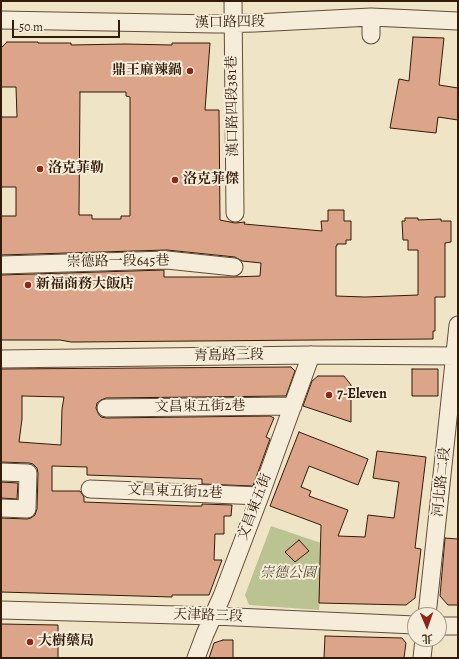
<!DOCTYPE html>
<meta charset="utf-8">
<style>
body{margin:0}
#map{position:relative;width:459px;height:659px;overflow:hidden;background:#efe4c6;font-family:Alegreya,"Noto Serif TC",serif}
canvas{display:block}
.frame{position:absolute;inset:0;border:2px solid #321b08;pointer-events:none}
.north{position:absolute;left:407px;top:607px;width:40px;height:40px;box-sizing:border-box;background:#f5edda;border:1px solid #a79986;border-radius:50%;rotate:178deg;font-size:11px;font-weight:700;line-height:16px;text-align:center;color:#321b08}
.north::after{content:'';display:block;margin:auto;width:14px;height:18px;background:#8f2418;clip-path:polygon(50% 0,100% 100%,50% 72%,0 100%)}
.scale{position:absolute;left:12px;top:20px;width:108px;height:18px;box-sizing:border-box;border:2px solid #321b08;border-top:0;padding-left:5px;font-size:12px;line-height:14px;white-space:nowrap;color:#321b08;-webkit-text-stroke:3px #f5edda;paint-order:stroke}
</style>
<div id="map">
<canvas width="459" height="659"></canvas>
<div class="frame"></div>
<div class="north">北</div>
<div class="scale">50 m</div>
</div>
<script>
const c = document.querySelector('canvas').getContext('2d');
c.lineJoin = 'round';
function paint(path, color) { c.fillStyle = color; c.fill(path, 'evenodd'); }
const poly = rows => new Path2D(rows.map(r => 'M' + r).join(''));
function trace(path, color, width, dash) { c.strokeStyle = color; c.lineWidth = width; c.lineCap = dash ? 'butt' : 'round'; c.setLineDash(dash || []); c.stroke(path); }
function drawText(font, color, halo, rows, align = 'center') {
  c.font = font + ' Alegreya,"Noto Serif TC",serif'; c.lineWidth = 4; c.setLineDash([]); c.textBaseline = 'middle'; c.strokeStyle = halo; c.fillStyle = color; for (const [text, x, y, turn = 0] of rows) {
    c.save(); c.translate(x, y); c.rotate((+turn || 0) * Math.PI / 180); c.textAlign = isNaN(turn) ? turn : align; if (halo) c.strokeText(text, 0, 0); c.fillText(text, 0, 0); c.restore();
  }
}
const green = poly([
 [271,526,324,544,319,610,249,605,245,595]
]);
const building = poly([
 [413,37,444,38,439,85,458,88,458,120,438,117,436,133,390,128,399,79,409,81,413,37],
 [7,42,38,42,38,43,71,43,71,45,125,44,172,45,172,43,210,43,205,110,219,110,220,220,235,223,245,222,244,224,322,231,321,221,328,221,328,210,344,210,344,221,351,221,351,240,346,240,346,244,337,244,337,246,336,246,336,296,365,297,418,295,418,250,408,250,408,240,403,240,402,221,405,221,405,218,418,218,418,220,441,219,441,221,451,221,451,242,445,243,445,297,435,297,435,331,433,331,433,339,77,342,71,342,60,340,1,340,1,275,164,270,164,277,233,277,260,276,261,263,242,261,235,257,167,250,1,255,1,216,16,216,16,187,1,187,1,117,17,117,16,87,1,87,1,48,7,42],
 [80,92,126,92,126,96,130,97,130,216,121,216,121,219,92,219,92,215,79,215,80,92],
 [291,367,295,371,286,396,106,398,101,400,97,403,96,408,98,413,101,417,106,418,270,416,274,418,266,437,270,439,253,486,202,484,202,479,87,475,87,467,52,466,52,491,80,491,84,497,84,502,191,506,202,506,202,504,232,505,231,516,224,516,224,534,215,534,214,560,222,560,209,595,172,595,172,597,1,592,1,518,27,519,31,518,35,515,37,509,38,473,37,468,33,464,29,463,1,462,1,369,291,367],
 [22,396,64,397,62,409,61,445,19,442,22,419,22,396],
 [412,369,438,369,438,396,412,396,412,369],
 [318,376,344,376,351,385,351,422,303,406,312,381,318,376],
 [299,432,368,459,358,485,309,466,301,487,311,491,309,496,348,510,338,536,365,537,368,515,394,518,399,482,373,478,377,451,426,457,415,548,421,549,415,598,406,605,319,603,321,525,270,506,299,432],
 [1,482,18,483,17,499,1,498,1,482],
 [445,538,458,539,458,605,448,605,440,596,445,538],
 [299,540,309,551,295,562,285,552,299,540],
 [1,624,58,625,58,658,1,658,1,624],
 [325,636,402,638,406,643,404,658,324,658,325,636],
 [223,640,233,640,233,658,209,658,214,643,223,640]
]);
const minor = poly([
 [233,1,235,213],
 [371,17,371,35],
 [1,20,215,24,255,23,371,17,458,21],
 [1,265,167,260,234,267],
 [1,359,311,355,458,356],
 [106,408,293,406],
 [1,472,28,473,27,509,1,508],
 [90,489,260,496],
 [1,610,213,616,415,625],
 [427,615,458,325],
 [439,626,458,626],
 [196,658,205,634,222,596,260,496,311,355],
 [422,658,424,639]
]);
const markers = [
 [190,71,4,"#8f2418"],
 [40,169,4,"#8f2418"],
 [175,180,4,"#8f2418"],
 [28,285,4,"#8f2418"],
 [329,395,4,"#8f2418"],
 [30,642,4,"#8f2418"]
];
const streetNames = [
 ["漢口路四段",230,23,-1],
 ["漢口路四段381巷",233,106,-91],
 ["崇德路一段645巷",118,262,-1],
 ["青島路三段",229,356,-1],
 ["文昌東五街2巷",200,407,-1],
 ["河北路二段",442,482,-84],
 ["文昌東五街12巷",175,492,2],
 ["文昌東五街",255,507,-69],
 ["天津路三段",208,616,2]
];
const poiNames = [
 ["鼎王麻辣鍋",182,71,"right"],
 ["洛克菲勒",48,169],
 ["洛克菲傑",183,180],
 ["新福商務大飯店",36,285],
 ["7-Eleven",337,395],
 ["大樹藥局",38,642]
];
const parkNames = [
 ["崇德公園",288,574]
];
paint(green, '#bcc393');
paint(building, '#dca58a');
trace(building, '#321b08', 1);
trace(minor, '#614d38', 19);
trace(minor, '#f5edda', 17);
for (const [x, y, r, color] of markers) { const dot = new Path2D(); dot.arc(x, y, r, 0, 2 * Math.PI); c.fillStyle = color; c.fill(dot); trace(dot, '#f5edda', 1.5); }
drawText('14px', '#321b08', '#f5edda', streetNames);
drawText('bold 14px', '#321b08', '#f5edda', poiNames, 'left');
drawText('italic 14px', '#5b4d32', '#f5edda', parkNames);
</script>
